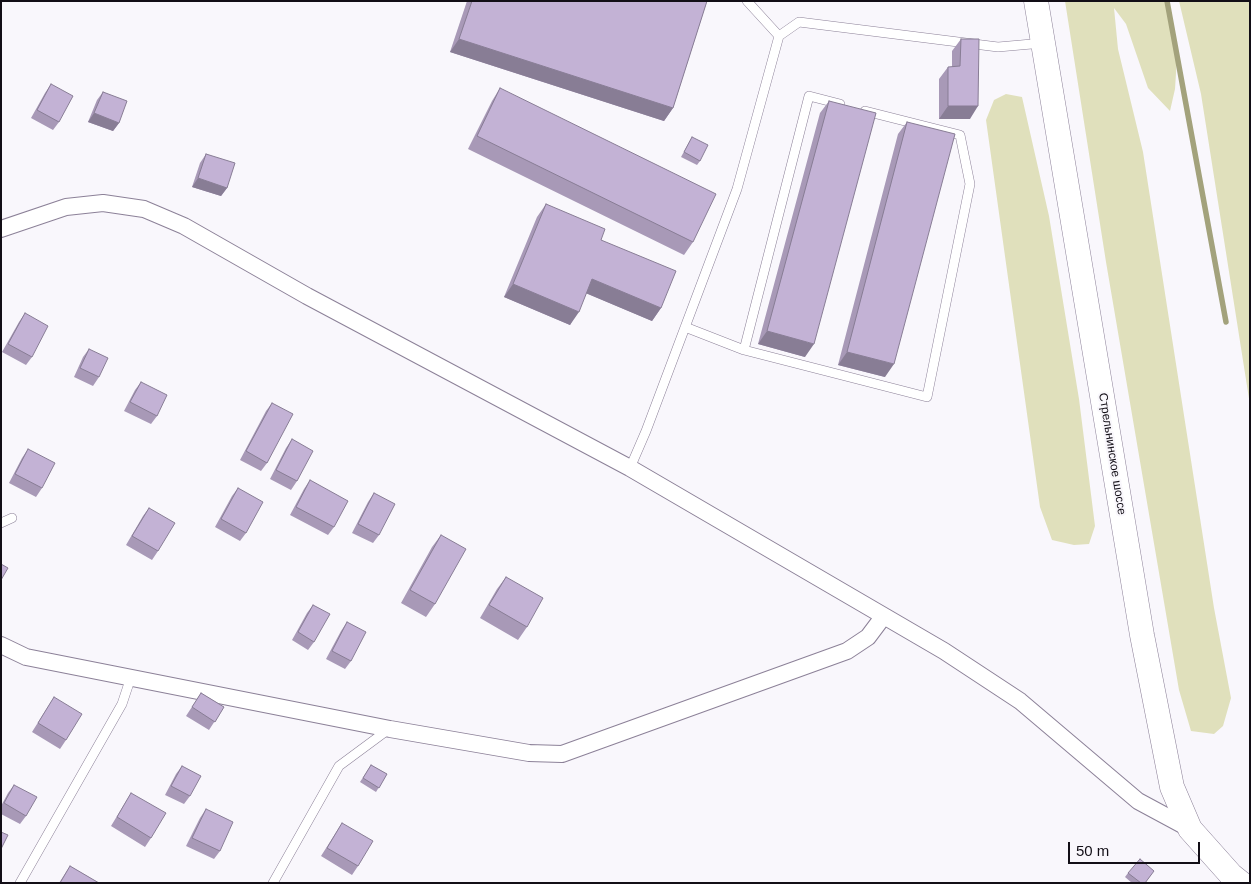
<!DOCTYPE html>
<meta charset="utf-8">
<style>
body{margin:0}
#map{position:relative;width:1251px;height:884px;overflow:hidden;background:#f9f7fc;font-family:Arial,sans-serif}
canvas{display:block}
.frame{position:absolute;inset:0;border:2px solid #120e16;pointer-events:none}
.scale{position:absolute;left:1068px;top:842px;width:132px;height:22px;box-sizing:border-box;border:2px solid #120e16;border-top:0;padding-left:6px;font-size:15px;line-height:18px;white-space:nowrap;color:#120e16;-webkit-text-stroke:4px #f9f7fc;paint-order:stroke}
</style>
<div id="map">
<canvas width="1251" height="884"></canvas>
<div class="frame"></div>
<div class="scale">50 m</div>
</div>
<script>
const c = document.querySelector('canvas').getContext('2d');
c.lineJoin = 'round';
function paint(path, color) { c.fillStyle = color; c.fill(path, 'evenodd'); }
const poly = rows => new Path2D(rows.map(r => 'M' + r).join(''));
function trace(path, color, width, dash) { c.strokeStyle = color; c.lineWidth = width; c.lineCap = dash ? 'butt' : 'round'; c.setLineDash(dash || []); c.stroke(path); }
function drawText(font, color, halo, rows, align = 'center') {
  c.font = font + ' Arial,sans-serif'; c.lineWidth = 4; c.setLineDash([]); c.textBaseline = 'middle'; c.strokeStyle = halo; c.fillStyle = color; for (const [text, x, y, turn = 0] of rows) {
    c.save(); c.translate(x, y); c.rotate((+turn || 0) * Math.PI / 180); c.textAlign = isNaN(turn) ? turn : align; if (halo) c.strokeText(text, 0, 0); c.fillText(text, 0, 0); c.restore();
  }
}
const green = poly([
 [1065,1,1168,1,1177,57,1175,89,1170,111,1148,88,1126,24,1114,8,1118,49,1143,152,1214,608,1231,698,1223,726,1214,734,1191,731,1179,690,1106,262],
 [1179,1,1250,1,1250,405,1201,94],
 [1006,94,1022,97,1049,216,1079,399,1095,526,1089,544,1074,545,1052,540,1040,507,986,120,994,100]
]);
const stream = poly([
 [1167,1,1226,322]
]);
const lane = poly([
 [747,1,779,36],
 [685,327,744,350,927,397,970,184,960,135,865,111],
 [744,350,809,96,840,104],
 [630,468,646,431,737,189,779,36,799,22,998,47,1043,43],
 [1,523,12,518],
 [20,883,122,704,131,677],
 [273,883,339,766,389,729]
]);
const street = poly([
 [1,229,66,207,103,203,144,209,184,226,307,296,630,468,944,651,1020,701,1138,801,1190,829],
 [1,645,26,657,390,729,529,753,562,754,847,651,868,637,883,617]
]);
const secondary = poly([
 [1036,1,1142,635,1172,787,1190,829,1231,875,1241,883]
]);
const wall = poly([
 [467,1,707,1,673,108,664,121,450,52],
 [961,39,970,119,939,119,939,79,948,67,952,67,952,51],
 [51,84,59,122,53,130,31,118,45,93],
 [500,88,693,242,684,255,468,149,492,101],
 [103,92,119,123,113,131,88,122,97,100],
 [829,101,805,357,758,344,820,113],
 [907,122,885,377,838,365,898,134],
 [692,137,700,161,697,165,681,157],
 [206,154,227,188,221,196,192,187,200,163],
 [546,204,601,240,661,308,652,321,586,293,570,325,504,297,537,217],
 [25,313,32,357,26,365,2,352,19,322],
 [89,349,99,377,93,386,74,377,83,357],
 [141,382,157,416,151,424,124,411,135,390],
 [272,403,267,463,261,471,240,460,266,411],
 [292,439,297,481,291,490,270,479,286,448],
 [28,449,42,488,36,497,9,483,22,458],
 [310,480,334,527,328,535,290,515,304,489],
 [238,488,246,533,240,541,215,527,232,496],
 [374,493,379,535,373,543,352,533,368,502],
 [149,508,158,551,152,560,126,545,143,516],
 [441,535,435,604,426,617,401,603,432,547],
 [506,577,527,627,518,640,480,618,497,589],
 [313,605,314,642,308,650,292,640,307,613],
 [347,622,351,661,345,669,326,659,341,631],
 [201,693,224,707,209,730,186,716],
 [54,697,66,740,60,749,32,732],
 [371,765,387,774,376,792,360,782],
 [182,766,190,796,184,804,165,795,176,774],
 [14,785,26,816,20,824,1,814,1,806,8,793],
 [131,793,151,838,145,847,111,826],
 [206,809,220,851,214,859,186,846,200,818],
 [342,823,358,866,352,875,321,856],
 [70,866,99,883,59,883],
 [1128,873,1151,875,1145,883,1132,883,1125,877]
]);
const shadedWall = poly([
 [459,39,673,108,664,121,450,52],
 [948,106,978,106,970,119,939,119],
 [94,113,119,123,113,131,88,122],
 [198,178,227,188,221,196,192,187],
 [592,279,661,308,652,321,583,292],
 [513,284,579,312,570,325,504,297],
 [767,331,814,344,805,357,758,344],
 [847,352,894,364,885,377,838,365]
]);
const building = poly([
 [472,1,707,1,673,108,459,39,472,1],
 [961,39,979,39,978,106,948,106,948,67,960,66,961,39],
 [51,84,73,96,59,122,37,110,51,84],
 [500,88,716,194,693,242,477,136,500,88],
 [103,92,127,101,119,123,94,113,103,92],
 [829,101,876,113,814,344,767,331,829,101],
 [907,122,955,134,894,364,847,352,907,122],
 [692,137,708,145,700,161,684,152,692,137],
 [206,154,235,163,227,188,198,178,206,154],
 [546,204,605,229,601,240,676,271,661,308,592,279,579,312,513,284,546,204],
 [25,313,48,326,32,357,8,344,25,313],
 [89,349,108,358,99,377,80,368,89,349],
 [141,382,167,395,157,416,130,402,141,382],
 [272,403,293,414,267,463,246,451,272,403],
 [292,439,313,451,297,481,276,470,292,439],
 [28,449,55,463,42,488,15,474,28,449],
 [310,480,348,501,334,527,296,507,310,480],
 [238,488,263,502,246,533,221,519,238,488],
 [374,493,395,504,379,535,358,524,374,493],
 [149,508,175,523,158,551,132,536,149,508],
 [441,535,466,549,435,604,410,590,441,535],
 [1,564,8,568,1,580,1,564],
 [506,577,543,598,527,627,489,605,506,577],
 [313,605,330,614,314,642,298,632,313,605],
 [347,622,366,632,351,661,332,651,347,622],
 [201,693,224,707,215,722,192,707,201,693],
 [54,697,82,714,66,740,38,723,54,697],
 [371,765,387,774,379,788,363,778,371,765],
 [182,766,201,776,190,796,171,786,182,766],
 [14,785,37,797,26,816,4,803,14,785],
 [131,793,166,813,151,838,117,817,131,793],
 [206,809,233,822,220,851,192,838,206,809],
 [342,823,373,841,358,866,327,848,342,823],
 [1,832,8,835,1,849,1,832],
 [1140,859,1154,871,1145,883,1141,883,1128,873,1140,859],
 [70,866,99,883,60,883,70,866]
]);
const streetNames = [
 ["Стрельнинское шоссе",1112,454,81]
];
paint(green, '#e0e0bc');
trace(stream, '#a3a27c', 5.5);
trace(lane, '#8c8198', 10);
trace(street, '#8c8198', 18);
trace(secondary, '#8c8198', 25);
trace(lane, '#fff', 9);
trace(street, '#fff', 16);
trace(secondary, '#fff', 24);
paint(wall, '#a899b7');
paint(shadedWall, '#887d95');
paint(building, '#c3b2d5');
trace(building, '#887d95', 1);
drawText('12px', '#120e16', '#f9f7fc', streetNames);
</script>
